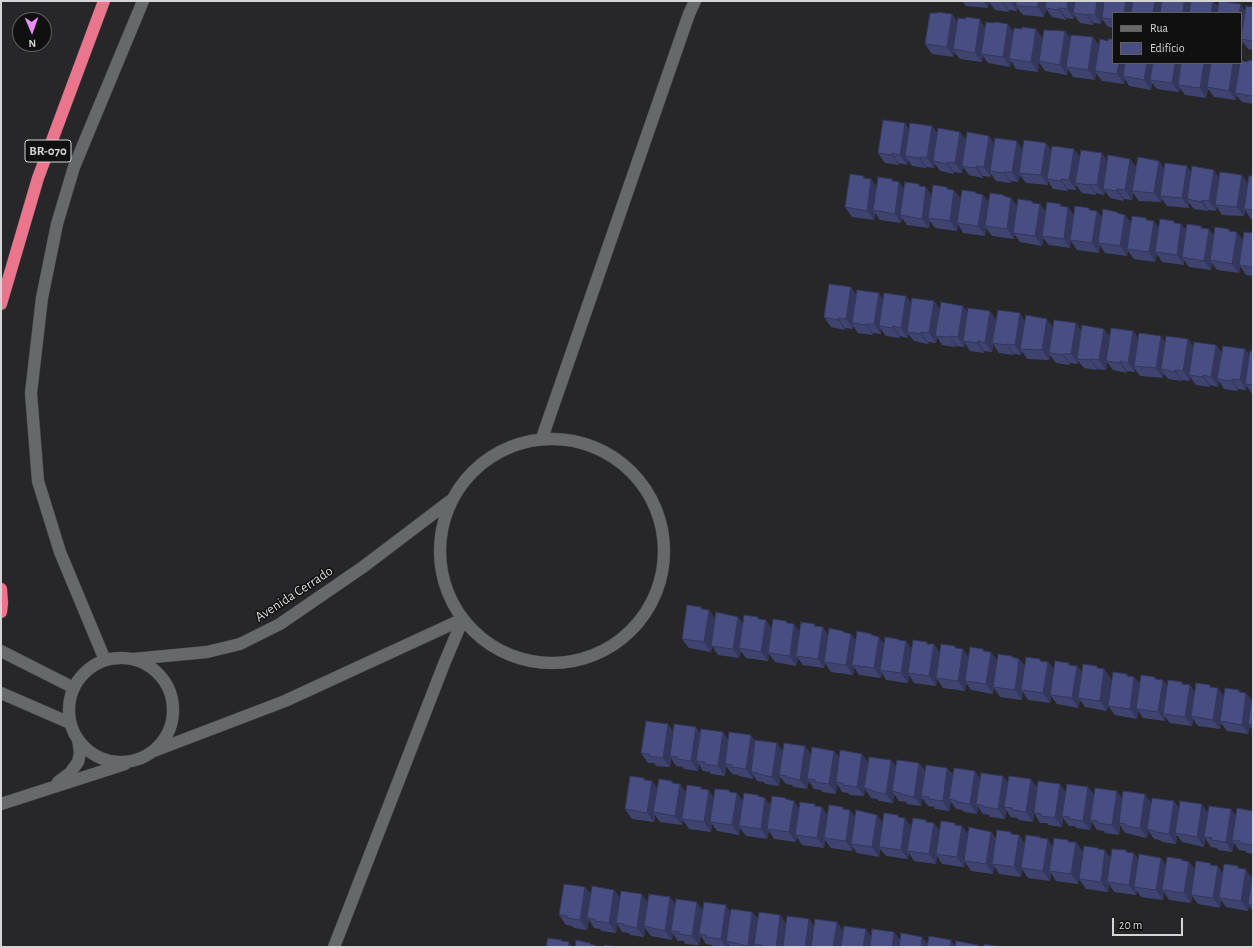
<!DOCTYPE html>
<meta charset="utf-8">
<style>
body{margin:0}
#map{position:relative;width:1254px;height:948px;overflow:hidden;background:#272729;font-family:"Alegreya Sans",sans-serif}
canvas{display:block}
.frame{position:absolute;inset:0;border:2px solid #d5d5d6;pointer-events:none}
.legend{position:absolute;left:1112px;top:12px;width:130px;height:52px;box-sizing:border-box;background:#101011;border:1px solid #5f5f60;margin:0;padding:5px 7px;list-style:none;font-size:12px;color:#d5d5d6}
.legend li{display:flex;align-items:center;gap:8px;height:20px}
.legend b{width:20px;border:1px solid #5f5f60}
.north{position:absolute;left:12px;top:12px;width:40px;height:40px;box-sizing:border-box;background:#101011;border:1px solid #5f5f60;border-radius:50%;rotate:178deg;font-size:11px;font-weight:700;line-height:16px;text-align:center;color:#d5d5d6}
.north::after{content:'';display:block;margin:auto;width:14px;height:18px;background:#ec8cfb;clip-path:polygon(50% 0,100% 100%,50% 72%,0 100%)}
.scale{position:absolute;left:1112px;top:918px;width:71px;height:18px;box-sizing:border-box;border:2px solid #d5d5d6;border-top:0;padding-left:5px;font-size:12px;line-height:14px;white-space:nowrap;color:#d5d5d6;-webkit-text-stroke:3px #101011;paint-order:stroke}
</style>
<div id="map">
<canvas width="1254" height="948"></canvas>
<div class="frame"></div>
<ul class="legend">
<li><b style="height:5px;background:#67686a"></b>Rua</li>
<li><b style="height:11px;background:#494e82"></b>Edifício</li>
</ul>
<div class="north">N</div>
<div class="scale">20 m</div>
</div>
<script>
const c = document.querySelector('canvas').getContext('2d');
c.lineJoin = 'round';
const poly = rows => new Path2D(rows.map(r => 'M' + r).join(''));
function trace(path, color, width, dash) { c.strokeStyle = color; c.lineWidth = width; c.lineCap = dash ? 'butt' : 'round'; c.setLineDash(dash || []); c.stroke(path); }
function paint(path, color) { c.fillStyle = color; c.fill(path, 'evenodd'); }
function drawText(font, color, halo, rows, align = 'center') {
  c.font = font + ' "Alegreya Sans",sans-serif'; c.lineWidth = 3; c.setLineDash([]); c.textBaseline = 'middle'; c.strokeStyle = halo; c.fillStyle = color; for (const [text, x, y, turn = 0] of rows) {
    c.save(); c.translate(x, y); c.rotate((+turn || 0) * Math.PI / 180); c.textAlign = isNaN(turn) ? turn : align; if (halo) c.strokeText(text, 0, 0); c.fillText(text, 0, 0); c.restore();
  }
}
const minor = poly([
 [542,438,689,14,695,1],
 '440 551a112 112 0 1 1 224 0a112 112 0 1 1-224 0Z',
 [1,651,74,688],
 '69 710a52 52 0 1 1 104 0a52 52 0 1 1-104 0Z',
 [133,659,207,652,240,644,280,624,363,567,450,501],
 [105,660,60,552,38,481,31,393,42,298,57,224,74,167,143,1],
 [1,693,70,723],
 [154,751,285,701,463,619],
 [58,782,70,773,78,762,80,753,78,739],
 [1,804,125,764],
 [334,947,444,664,463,619]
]);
const highway = poly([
 [1,304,38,178,104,1],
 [1,589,2,603,1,612]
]);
const wall = poly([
 [943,1,952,1,952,2],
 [962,1,1189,1,1190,2,1213,1,1218,7,1246,11,1253,7,1253,50,1248,49,1243,42,1242,45,1241,45,1241,13,1113,13,1113,28,1108,27,1102,19,1101,24,1094,23,1093,25,1080,23,1074,15,1074,19,1066,18,1066,20,1052,17,1046,9,1044,17,1023,15,1017,8,1017,11,1009,10,1009,12,995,10,989,2,988,8,966,6],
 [938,13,952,14,957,22,985,28,1014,31,1022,29,1036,29,1042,38,1065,31,1071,39,1099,45,1113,63,1238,63,1239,65,1253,61,1253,104,1242,102,1236,95,1236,100,1214,97,1208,89,1206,98,1185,95,1180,88,1179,92,1157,89,1152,83,1151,90,1129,86,1125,79,1124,84,1102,81,1096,73,1095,80,1073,77,1068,69,1067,75,1045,71,1039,62,1038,72,1016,69,1011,61,1010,67,988,63,983,56,982,62,960,59,954,52,954,57,932,54,925,44],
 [905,123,909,129,932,126,938,134,960,132,966,140,994,143,1023,150,1051,150,1079,157,1107,160,1136,167,1159,161,1164,169,1220,177,1248,184,1253,176,1253,219,1251,219,1245,210,1244,216,1222,215,1217,207,1216,211,1208,210,1208,211,1194,209,1189,203,1189,208,1167,206,1162,199,1161,202,1139,201,1133,193,1132,200,1124,199,1124,201,1110,198,1105,191,1104,195,1096,193,1096,195,1082,193,1076,185,1076,190,1068,189,1068,191,1053,189,1048,181,1048,185,1026,183,1020,175,1018,182,1011,181,1011,183,996,181,991,174,991,177,983,176,983,178,969,175,963,167,962,173,954,172,954,174,940,171,935,164,934,168,926,167,926,168,912,166,908,160,907,165,899,163,899,165,885,163,878,153],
 [864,176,865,178,871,179,876,186,892,179,893,181,899,182,904,189,920,186,931,194,949,189,954,190,960,198,977,194,983,195,988,202,1004,195,1005,197,1011,198,1017,206,1032,201,1034,203,1040,204,1045,211,1062,206,1074,216,1089,208,1091,211,1097,211,1102,218,1117,212,1119,214,1125,215,1131,223,1147,220,1159,228,1176,223,1181,224,1186,230,1203,228,1214,236,1231,231,1243,240,1253,233,1253,276,1246,275,1240,266,1239,273,1217,270,1212,263,1211,270,1189,267,1184,260,1184,265,1162,262,1157,254,1155,262,1134,259,1128,251,1127,256,1105,253,1100,245,1099,253,1077,250,1071,241,1070,248,1049,245,1043,238,1042,246,1020,242,1014,234,1014,239,992,236,986,228,985,236,963,233,958,224,957,231,935,228,930,221,929,228,907,225,902,218,901,223,880,220,875,213,874,220,852,217,845,207],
 [856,295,883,300,906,296,911,303,934,301,940,310,963,306,968,313,996,320,1025,321,1053,327,1081,330,1110,337,1133,331,1138,338,1161,336,1165,343,1188,339,1193,347,1216,345,1222,353,1245,349,1250,356,1253,351,1253,394,1252,394,1247,386,1246,390,1238,389,1238,391,1224,389,1219,381,1218,387,1210,385,1210,387,1196,385,1190,377,1190,381,1182,380,1182,381,1168,379,1163,373,1163,378,1140,376,1135,369,1135,372,1127,371,1127,373,1113,370,1107,362,1106,370,1098,369,1097,370,1084,368,1078,361,1078,364,1070,363,1070,365,1056,363,1050,355,1049,360,1027,359,1022,351,1021,355,1014,354,1013,355,999,353,993,344,992,352,984,351,984,353,970,351,965,343,964,347,957,346,956,347,942,345,937,337,936,343,928,342,928,344,914,341,908,334,908,338,900,336,900,338,886,336,881,329,881,334,873,333,873,335,858,333,853,326,853,329,845,328,845,330,831,327,824,317],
 [701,607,703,609,709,610,715,619,738,617,743,624,759,619,766,620,771,628,788,623,800,632,816,626,823,627,828,635,843,631,845,633,851,634,856,641,873,635,884,643,900,640,906,641,911,649,927,642,928,644,934,644,940,653,957,648,963,649,968,657,983,649,985,651,991,652,997,661,1013,658,1019,659,1025,666,1042,661,1048,662,1054,670,1069,663,1070,665,1077,666,1082,673,1098,668,1104,669,1111,679,1107,711,1085,707,1080,700,1078,708,1057,704,1051,696,1050,703,1028,700,1023,692,1022,700,1000,697,994,688,993,694,971,690,966,683,965,691,943,688,937,679,936,686,914,683,909,675,908,683,886,680,882,673,881,678,859,675,854,667,853,675,831,672,825,663,824,668,803,665,798,658,796,666,775,662,769,654,768,661,746,658,741,651,739,658,718,655,712,646,711,652,689,648,682,639],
 [1127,674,1128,676,1134,677,1140,684,1155,677,1156,679,1163,680,1167,686,1184,684,1190,685,1195,693,1212,687,1224,696,1240,692,1252,701,1253,692,1253,731,1250,726,1248,734,1227,731,1221,723,1220,729,1198,726,1193,719,1192,726,1170,723,1165,717,1165,721,1143,718,1138,711,1137,719,1115,715,1108,706],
 [668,724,673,732,696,727,700,734,723,732,728,740,755,741,782,751,811,754,834,751,839,758,868,762,891,760,896,767,919,763,925,771,947,768,953,775,980,777,1003,776,1008,783,1037,788,1060,784,1065,792,1088,787,1094,795,1122,799,1145,794,1151,803,1174,801,1179,808,1236,816,1253,811,1253,854,1247,853,1245,851,1239,850,1234,843,1232,852,1218,850,1217,848,1211,847,1205,838,1204,847,1182,842,1177,835,1176,844,1162,842,1160,840,1154,839,1148,830,1147,838,1133,835,1131,834,1125,833,1120,825,1119,835,1105,833,1104,831,1097,830,1092,822,1090,830,1076,828,1075,826,1069,826,1063,818,1062,827,1048,825,1047,823,1040,823,1034,813,1033,822,1019,820,1017,818,1011,817,1006,810,1005,819,990,817,989,815,983,814,978,807,977,814,964,812,962,810,956,809,951,802,949,811,935,809,934,807,928,806,922,798,921,806,907,804,906,802,899,801,894,794,893,803,879,801,877,799,871,798,865,789,864,796,850,795,848,793,842,792,837,784,836,794,822,792,821,790,814,789,809,781,807,789,793,787,792,785,786,784,780,777,779,786,765,784,764,782,757,781,754,776,753,779,739,776,738,775,732,774,726,766,725,776,711,774,710,772,703,771,699,764,698,771,684,769,683,767,676,766,671,758,670,767,656,766,654,763,648,763,641,753],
 [645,780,652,781,657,788,672,781,674,783,686,792,703,789,714,798,730,792,737,793,742,801,759,797,771,805,787,800,794,801,799,809,815,804,816,806,827,815,843,807,844,809,855,816,882,822,899,817,911,826,928,822,939,830,955,823,956,825,968,834,991,832,996,839,1013,834,1019,835,1025,844,1041,838,1053,847,1070,842,1076,842,1083,852,1078,884,1056,881,1051,873,1050,881,1028,878,1022,869,1021,877,999,874,994,866,993,874,971,871,965,862,964,867,942,864,937,856,936,864,914,861,909,853,908,859,886,856,880,849,879,857,857,853,853,847,852,851,831,848,825,840,824,848,802,845,797,837,796,842,774,839,769,831,767,839,746,836,740,828,739,835,717,831,712,824,711,832,689,829,683,820,682,825,660,822,655,815,654,822,632,819,625,809],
 [1099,849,1111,858,1128,853,1138,860,1161,858,1166,866,1183,861,1189,862,1195,870,1210,863,1211,865,1223,873,1240,868,1252,878,1253,871,1253,912,1249,905,1248,911,1226,907,1221,900,1220,908,1198,904,1192,896,1191,903,1169,900,1164,892,1163,900,1141,897,1137,891,1136,895,1114,892,1109,884,1108,892,1086,889,1079,879],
 [585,887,591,894,614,890,620,898,647,902,670,897,675,904,703,910,730,912,752,912,758,919,780,915,786,924,809,919,814,927,871,936,894,932,900,940,928,944,955,946,978,945,979,947,756,947,756,946,756,947,730,947,728,944,728,947,717,947,713,946,712,945,706,944,701,936,699,945,685,944,684,941,678,941,673,934,672,940,651,936,645,928,644,937,630,935,629,933,622,932,617,924,616,933,601,931,600,929,594,928,589,920,587,930,574,928,572,926,566,925,559,915]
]);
const shadedWall = poly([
 [983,1,988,1,989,2,988,8],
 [1002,1,1009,10,1009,12,1002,2],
 [1010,1,1018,1,1016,6,1017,8,1017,11],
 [1038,1,1047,1,1045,8,1046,9,1044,17,1038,7],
 [1068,1,1077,1,1073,13,1074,15,1074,19,1067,9],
 [1097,1,1105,1,1102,18,1102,19,1101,24,1095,15],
 [1126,1,1135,1,1133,13,1124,13],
 [1155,1,1162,1,1161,13,1153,13],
 [1184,1,1189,1,1192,5,1191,13,1183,13],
 [1213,1,1220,10,1219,13,1211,13],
 [1241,4,1247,14,1241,39,1241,13,1239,13],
 [1059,8,1066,18,1066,20,1059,10],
 [952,14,959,24,953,49,954,52,954,57,947,47],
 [1087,14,1094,23,1093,25,1087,15],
 [980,19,986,29,981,54,983,56,982,62,975,53],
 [1008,24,1015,34,1009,59,1011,61,1010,67,1003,57],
 [1036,29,1043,39,1038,72,1031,62],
 [1065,31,1072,41,1066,67,1068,69,1067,75,1060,65],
 [1093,37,1100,46,1095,71,1096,73,1095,80,1088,70],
 [1241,39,1243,42,1242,45,1241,44],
 [1119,63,1127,63,1123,76,1125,79,1124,84,1117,74],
 [1147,63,1155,63,1150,80,1152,83,1151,90,1144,80],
 [1175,63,1184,63,1178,85,1180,88,1179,92,1172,83],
 [1204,63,1211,63,1207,87,1208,89,1206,98,1200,88],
 [1233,63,1238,63,1241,67,1235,93,1236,95,1236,100,1229,91],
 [905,123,912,133,905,156,908,160,907,165,900,155],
 [932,126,939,136,933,161,935,164,934,168,927,158],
 [960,132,967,142,962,166,963,167,962,173,955,163],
 [989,136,996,145,990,171,991,174,991,177,984,167],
 [1017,141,1023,151,1019,173,1020,175,1018,182,1012,172],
 [1046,143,1053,153,1047,179,1048,181,1048,185,1041,175],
 [1074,149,1081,158,1075,183,1076,185,1076,190,1069,180],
 [892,153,899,163,899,165,892,155],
 [1102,153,1109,163,1103,189,1105,191,1104,195,1097,185],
 [920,157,926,167,926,168,919,158],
 [1130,159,1137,168,1132,191,1133,193,1132,200,1125,190],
 [1159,161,1166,171,1160,196,1162,199,1161,202,1154,193],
 [947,162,954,172,954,174,947,164],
 [976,166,983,176,983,178,976,168],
 [1187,166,1194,176,1187,199,1189,203,1189,208,1182,198],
 [1214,170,1221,180,1215,205,1217,207,1216,211,1209,201],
 [1004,172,1011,181,1011,183,1004,173],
 [1242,175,1249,185,1244,209,1245,210,1244,216,1237,207],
 [864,176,870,186,871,179,878,189,873,210,875,213,874,220,867,211],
 [892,179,898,188,899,182,906,192,900,215,902,218,901,223,895,214],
 [1061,179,1068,189,1068,191,1061,181],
 [919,184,926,193,926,187,933,197,928,218,930,221,929,228,922,219],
 [1089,184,1096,193,1096,195,1089,185],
 [947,187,953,196,954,190,961,200,957,223,958,224,957,231,950,221],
 [1117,189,1124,199,1124,201,1117,191],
 [976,192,982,201,983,195,990,204,985,226,986,228,985,236,978,226],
 [1004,195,1010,204,1011,198,1018,207,1013,233,1014,234,1014,239,1007,229],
 [1202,200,1208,210,1208,211,1201,202],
 [1032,201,1039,211,1040,204,1047,214,1042,236,1043,238,1042,246,1035,236],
 [1061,204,1067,213,1068,207,1075,217,1070,240,1071,241,1070,248,1064,239],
 [1089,208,1096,218,1097,211,1104,221,1098,243,1100,245,1099,253,1092,243],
 [1117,212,1124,221,1125,215,1132,224,1127,249,1128,251,1127,256,1120,246],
 [1146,218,1153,227,1154,221,1160,230,1155,252,1157,254,1155,262,1149,252],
 [1174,221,1181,230,1181,224,1188,233,1182,257,1184,260,1184,265,1177,255],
 [1201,226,1208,235,1209,229,1216,238,1210,260,1212,263,1211,270,1204,261],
 [1229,229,1236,238,1237,232,1244,242,1239,265,1240,266,1239,273,1232,264],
 [851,287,858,297,852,323,853,326,853,329,846,319],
 [879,293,886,303,879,326,881,329,881,334,874,324],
 [906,296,913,306,907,332,908,334,908,338,901,328],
 [934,301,941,311,935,336,937,337,936,343,929,333],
 [963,306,969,315,963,341,965,343,964,347,958,337],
 [990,311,997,321,992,343,993,344,992,352,985,343],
 [1020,313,1026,323,1020,349,1022,351,1021,355,1015,345],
 [838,318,845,328,845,330,838,320],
 [1047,319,1054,329,1049,353,1050,355,1049,360,1042,350],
 [1076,323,1083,333,1077,359,1078,361,1078,364,1071,354],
 [866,324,873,333,873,335,866,325],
 [893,326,900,336,900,338,893,328],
 [1104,329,1111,338,1106,361,1107,362,1106,370,1099,360],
 [1133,331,1140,341,1134,366,1135,369,1135,372,1128,363],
 [921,332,928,342,928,344,921,334],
 [950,336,957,346,956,347,950,337],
 [1161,336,1168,346,1161,369,1163,373,1163,378,1156,368],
 [1188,339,1195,349,1189,375,1190,377,1190,381,1183,371],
 [978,341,984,351,984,353,977,343],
 [1007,344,1014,354,1013,355,1007,345],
 [1216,345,1223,355,1217,379,1219,381,1218,387,1211,377],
 [1245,349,1251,359,1245,384,1247,386,1246,390,1240,380],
 [1063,354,1070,363,1070,365,1063,355],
 [1091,359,1098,369,1097,370,1091,360],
 [1120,361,1127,371,1127,373,1120,363],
 [1175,370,1182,380,1182,381,1175,372],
 [1203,375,1210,385,1210,387,1203,377],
 [1232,379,1238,389,1238,391,1232,381],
 [701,607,708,617,709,610,716,620,711,652,704,642],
 [738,617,744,626,739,648,741,651,739,658,733,649],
 [758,617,765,626,766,620,772,630,768,653,769,654,768,661,761,652],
 [786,621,793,631,794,624,801,634,796,656,798,658,796,666,790,656],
 [815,624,821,634,823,627,829,637,824,662,825,663,824,668,818,659],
 [843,631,850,640,851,634,858,643,852,665,854,667,853,675,846,665],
 [872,634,878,643,879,637,886,646,880,670,882,673,881,678,874,668],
 [898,639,905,648,906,641,913,651,908,673,909,675,908,683,901,673],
 [927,642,933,651,934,644,941,654,936,678,937,679,936,686,929,676],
 [955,646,962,656,963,649,970,659,965,681,966,683,965,691,958,681],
 [983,649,990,659,991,652,998,662,993,687,994,688,993,694,986,684],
 [1012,656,1019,665,1019,659,1026,668,1021,690,1023,692,1022,700,1015,690],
 [1040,659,1047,668,1048,662,1055,671,1050,695,1051,696,1050,703,1043,693],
 [1069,663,1075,673,1077,666,1083,676,1078,698,1080,700,1078,708,1072,698],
 [1097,666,1104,675,1104,669,1111,679,1107,711,1100,701],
 [1127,674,1133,684,1134,677,1141,687,1136,709,1138,711,1137,719,1130,709],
 [1155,677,1162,687,1163,680,1170,690,1163,714,1165,717,1165,721,1158,712],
 [1182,682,1189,691,1190,685,1196,695,1191,716,1193,719,1192,726,1185,717],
 [1210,685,1217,695,1218,688,1225,698,1220,721,1221,723,1220,729,1213,720],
 [1239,690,1245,699,1246,693,1253,702,1248,724,1250,726,1248,734,1242,725],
 [668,724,675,734,670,756,671,758,670,767,663,758],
 [696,727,703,737,696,761,699,764,698,771,691,761],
 [723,732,730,742,725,764,726,766,725,776,718,766],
 [751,735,758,745,751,772,754,776,753,779,746,769],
 [777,743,784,753,779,775,780,777,779,786,772,777],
 [805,746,812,756,807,779,809,781,807,789,800,780],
 [834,751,841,760,836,782,837,784,836,794,829,784],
 [862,754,869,763,864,796,857,787],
 [891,760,898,770,892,791,894,794,893,803,886,794],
 [919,763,926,773,921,796,922,798,921,806,914,797],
 [947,768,954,778,949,799,951,802,949,811,943,801],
 [975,771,982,781,976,804,978,807,977,814,970,804],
 [1003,776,1009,786,1004,807,1006,810,1005,819,998,809],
 [644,778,651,788,652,781,659,791,653,812,655,815,654,822,647,813],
 [1031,779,1038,788,1033,822,1026,812],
 [672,781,679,790,680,784,687,794,682,819,683,820,682,825,675,816],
 [1060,784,1067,794,1062,816,1063,818,1062,827,1055,818],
 [701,787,708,797,709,790,715,800,710,822,712,824,711,832,704,822],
 [1088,787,1095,797,1090,820,1092,822,1090,830,1083,821],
 [729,790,736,800,737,793,744,803,739,826,740,828,739,835,732,825],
 [1117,791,1124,801,1119,823,1120,825,1119,835,1112,825],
 [1145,794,1152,804,1147,829,1148,830,1147,838,1140,828],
 [758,795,764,804,765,798,772,808,767,829,769,831,767,839,761,829],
 [786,798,793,807,794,801,800,810,795,835,797,837,796,842,789,832],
 [1174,801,1181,811,1175,833,1177,835,1176,844,1169,834],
 [815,804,821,813,822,807,829,817,824,838,825,840,824,848,817,838],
 [1202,804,1209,814,1204,837,1205,838,1204,847,1197,837],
 [843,807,849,817,850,810,857,820,851,844,853,847,852,851,846,841],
 [1231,809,1237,818,1232,840,1234,843,1232,852,1226,842],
 [877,815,884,824,879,847,880,849,879,857,872,847],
 [898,815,904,825,905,818,912,828,907,851,909,853,908,859,901,850],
 [926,820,933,829,934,823,941,832,936,854,937,856,936,864,929,854],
 [955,823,961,832,962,826,969,835,964,867,957,857],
 [991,832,998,842,992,864,994,866,993,874,986,864],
 [1011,832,1018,842,1019,835,1026,845,1021,868,1022,869,1021,877,1014,867],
 [1040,837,1047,846,1048,839,1054,849,1049,871,1051,873,1050,881,1043,871],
 [1068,840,1075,849,1076,842,1083,852,1078,884,1071,874],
 [1098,848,1105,857,1105,850,1112,860,1107,882,1109,884,1108,892,1101,882],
 [1126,850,1133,860,1134,853,1141,863,1134,887,1137,891,1136,895,1129,885],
 [1161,858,1168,868,1162,890,1164,892,1163,900,1156,890],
 [1182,859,1188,868,1189,862,1196,871,1191,895,1192,896,1191,903,1184,893],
 [1210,863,1217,873,1218,866,1224,876,1219,898,1221,900,1220,908,1213,898],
 [1238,866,1245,875,1246,869,1252,879,1248,911,1241,901],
 [585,887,592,896,587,918,589,920,587,930,580,920],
 [614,890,621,899,616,923,617,924,616,933,609,923],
 [642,894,649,904,644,926,645,928,644,937,637,928],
 [670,897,677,907,671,931,673,934,672,940,665,931],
 [697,902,704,912,699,934,701,936,699,945,692,936],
 [726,905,732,915,726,941,728,944,728,947,726,947,721,939],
 [752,912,759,922,754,944,756,947,749,947,748,946],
 [780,915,787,925,784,947,776,947],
 [809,919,816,929,813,947,805,947],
 [837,922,844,932,842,947,833,947],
 [866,929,873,939,871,947,863,947],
 [894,932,901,942,900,947,892,947],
 [922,937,929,946,929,947,921,947],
 [951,940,956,947,950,947],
 [569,942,572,947,568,947]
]);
const building = poly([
 [1016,1,1038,1,1038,7,1016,6,1016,1],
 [1046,1,1068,1,1067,9,1059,8,1059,10,1045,8,1046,1],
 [1075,1,1097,1,1095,15,1087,14,1087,15,1073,13,1075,1],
 [1104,1,1126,1,1124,13,1113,13,1113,19,1102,18,1104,1],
 [1133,1,1155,1,1153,13,1131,13,1133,1],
 [1162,1,1184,1,1183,13,1160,13,1162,1],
 [1191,1,1213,1,1211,13,1189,13,1191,1],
 [1219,1,1241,4,1239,13,1217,13,1219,1],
 [1246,6,1253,7,1253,41,1241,39,1246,6],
 [938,12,952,14,947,47,925,44,930,13,938,13,938,12],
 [966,17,980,19,975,53,953,49,958,18,966,19,966,17],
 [986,22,994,23,995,22,1008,24,1003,57,981,54,986,22],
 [1022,27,1036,29,1031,62,1009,59,1014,28,1022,29,1022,27],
 [1044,30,1065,31,1060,65,1039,61,1044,30],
 [1071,35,1093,37,1088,70,1066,67,1071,35],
 [1100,39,1108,41,1108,39,1113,39,1113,63,1119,63,1117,74,1095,71,1100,39],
 [1248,60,1253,61,1253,96,1235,93,1240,63,1241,63,1241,61,1248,62,1248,60],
 [1125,63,1147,63,1144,80,1123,76,1125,63],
 [1153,63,1175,63,1172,83,1150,80,1153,63],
 [1181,63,1204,63,1200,88,1178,85,1181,63],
 [1211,63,1233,63,1229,91,1207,87,1211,63],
 [883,120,905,123,900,155,892,153,892,155,878,153,883,120],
 [910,123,932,126,927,158,920,157,919,158,905,156,910,123],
 [938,128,960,132,955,163,947,162,947,164,933,161,938,128],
 [967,132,989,136,984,167,976,166,976,168,962,166,967,132],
 [995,138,1017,141,1012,172,1004,172,1004,173,990,171,995,138],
 [1024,140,1046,143,1041,175,1019,173,1024,140],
 [1052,146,1074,149,1069,180,1061,179,1061,181,1047,179,1052,146],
 [1081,150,1102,153,1097,185,1089,184,1089,185,1075,183,1081,150],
 [1108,155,1130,159,1125,190,1117,189,1117,191,1103,189,1108,155],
 [1138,157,1159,161,1154,193,1132,191,1138,157],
 [1165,163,1187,166,1182,198,1160,196,1165,163],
 [1192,166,1214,170,1209,201,1202,200,1201,202,1187,199,1192,166],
 [1220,172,1242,175,1237,207,1215,205,1220,172],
 [850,174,864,176,863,178,871,179,867,211,845,207,850,174],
 [1249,176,1253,176,1253,210,1244,209,1249,176],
 [878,177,892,179,892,181,899,182,895,214,873,210,878,177],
 [905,182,919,184,919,186,926,187,922,219,900,215,905,182],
 [933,185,947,187,947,189,954,190,950,221,928,218,933,185],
 [962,190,976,192,975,193,983,195,978,226,957,223,962,190],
 [990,193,1004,195,1003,196,1011,198,1007,229,985,226,990,193],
 [1018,199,1032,201,1032,203,1040,204,1035,236,1013,233,1018,199],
 [1047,202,1061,204,1060,206,1068,207,1064,239,1042,236,1047,202],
 [1075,206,1089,208,1089,210,1097,211,1092,243,1070,240,1075,206],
 [1103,209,1117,212,1117,213,1125,215,1120,246,1098,243,1103,209],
 [1132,216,1146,218,1146,220,1154,221,1149,252,1127,249,1132,216],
 [1160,219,1174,221,1174,223,1181,224,1177,255,1155,252,1160,219],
 [1187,224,1201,226,1201,228,1209,229,1204,261,1182,257,1187,224],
 [1215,227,1229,229,1229,231,1237,232,1232,264,1210,260,1215,227],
 [1244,232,1253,233,1253,267,1239,265,1244,232],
 [829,284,851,287,846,319,838,318,838,320,824,317,829,284],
 [857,290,879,293,874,324,866,324,866,325,852,323,857,290],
 [884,293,906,296,901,328,893,326,893,328,879,326,884,293],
 [912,298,934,301,929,333,921,332,921,334,907,332,912,298],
 [941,302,963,306,958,337,950,336,950,337,935,336,941,302],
 [968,308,990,311,985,343,978,341,977,343,963,341,968,308],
 [998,310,1020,313,1015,345,1007,344,1007,345,992,343,998,310],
 [1026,315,1047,319,1042,350,1020,349,1026,315],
 [1054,320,1076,323,1071,354,1063,354,1063,355,1049,353,1054,320],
 [1082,325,1104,329,1099,360,1091,359,1091,360,1077,359,1082,325],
 [1111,328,1133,331,1128,363,1120,361,1120,363,1106,361,1111,328],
 [1139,333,1161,336,1156,368,1134,366,1139,333],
 [1166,336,1188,339,1183,371,1175,370,1175,372,1161,369,1166,336],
 [1194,342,1216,345,1211,377,1203,375,1203,377,1189,375,1194,342],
 [1223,346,1245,349,1240,380,1232,379,1232,381,1217,379,1223,346],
 [1250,351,1253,351,1253,385,1245,384,1250,351],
 [687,605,701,607,701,609,709,610,704,642,682,639,687,605],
 [716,612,738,617,733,649,711,646,716,612],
 [744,615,758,617,758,619,766,620,761,652,739,648,744,615],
 [773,619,786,621,787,623,794,624,790,656,768,653,773,619],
 [801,622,815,624,814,626,823,627,818,659,796,656,801,622],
 [829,628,843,631,843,632,851,634,846,665,824,662,829,628],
 [857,631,872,634,871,635,879,637,874,668,852,665,857,631],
 [885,637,898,639,898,640,906,641,901,673,880,670,885,637],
 [913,640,927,642,926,644,934,644,929,676,908,673,913,640],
 [941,644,955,646,955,648,963,649,958,681,936,678,941,644],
 [970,647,983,649,983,651,991,652,986,684,965,681,970,647],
 [998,654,1012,656,1012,657,1019,659,1015,690,993,687,998,654],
 [1026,657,1040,659,1040,661,1048,662,1043,693,1021,690,1026,657],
 [1055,661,1069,663,1068,665,1077,666,1072,698,1050,695,1055,661],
 [1083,664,1097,666,1097,668,1104,669,1100,701,1078,698,1083,664],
 [1113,672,1127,674,1127,676,1134,677,1130,709,1108,706,1113,672],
 [1141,675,1155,677,1155,679,1163,680,1158,712,1136,709,1141,675],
 [1168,680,1182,682,1182,684,1190,685,1185,717,1163,714,1168,680],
 [1196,683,1210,685,1210,687,1218,688,1213,720,1191,716,1196,683],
 [1225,688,1239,690,1239,692,1246,693,1242,725,1220,721,1225,688],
 [1253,692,1253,725,1248,724,1253,692],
 [646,721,668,724,663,758,649,756,649,754,641,753,646,721],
 [674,724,696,727,691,761,677,759,677,757,670,756,674,724],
 [701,729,723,732,718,766,704,764,705,762,696,761,701,729],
 [729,732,751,735,746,769,732,767,732,765,725,764,729,732],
 [755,740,777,743,772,777,758,774,758,773,751,772,755,740],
 [784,743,805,746,800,780,786,777,787,776,779,775,784,743],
 [812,747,834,751,829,784,815,782,815,780,807,779,812,747],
 [840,750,862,754,857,787,843,785,843,783,836,782,840,750],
 [869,757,891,760,886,794,872,791,872,790,864,788,869,757],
 [897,760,919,763,914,797,900,794,900,793,892,791,897,760],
 [926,765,947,768,943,801,928,799,929,797,921,796,926,765],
 [954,768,975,771,970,804,957,802,957,801,949,799,954,768],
 [981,773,1003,776,998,809,984,807,984,806,976,804,981,773],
 [630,776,644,778,644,780,652,781,647,813,625,809,630,776],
 [1009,776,1031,779,1026,812,1012,810,1012,808,1004,807,1009,776],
 [659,779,672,781,672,783,680,784,675,816,653,812,659,779],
 [1038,781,1060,784,1055,818,1041,816,1041,814,1034,813,1038,781],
 [1067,784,1088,787,1083,821,1069,819,1070,817,1062,816,1067,784],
 [687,785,701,787,701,789,709,790,704,822,682,819,687,785],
 [1095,788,1117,791,1112,825,1098,823,1098,821,1090,820,1095,788],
 [715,789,729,790,729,792,737,793,732,825,710,822,715,789],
 [1123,791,1145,794,1140,828,1126,826,1126,824,1119,823,1123,791],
 [744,793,758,795,758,796,765,798,761,829,739,826,744,793],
 [772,796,786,798,786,799,794,801,789,832,767,829,772,796],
 [1152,798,1174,801,1169,834,1155,832,1155,831,1147,829,1152,798],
 [1180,801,1202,804,1197,837,1175,833,1180,801],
 [800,802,815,804,814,806,822,807,817,838,795,835,800,802],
 [829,805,843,807,842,809,850,810,846,841,824,838,829,805],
 [1209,806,1231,809,1226,842,1211,840,1212,838,1204,837,1209,806],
 [1237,808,1253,811,1253,845,1240,843,1240,841,1232,840,1237,808],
 [856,810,877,815,872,847,851,844,856,810],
 [884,813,898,815,898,817,905,818,901,850,879,847,884,813],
 [913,818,926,820,926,822,934,823,929,854,907,851,913,818],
 [941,821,955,823,954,825,962,826,957,857,936,854,941,821],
 [969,827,991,832,986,864,964,861,969,827],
 [997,830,1011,832,1011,834,1019,835,1014,867,992,864,997,830],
 [1026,835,1040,837,1040,838,1048,839,1043,871,1021,868,1026,835],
 [1054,838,1068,840,1068,842,1076,842,1071,874,1049,871,1054,838],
 [1084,846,1098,848,1098,849,1105,850,1101,882,1079,879,1084,846],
 [1112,849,1126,850,1126,852,1134,853,1129,885,1107,882,1112,849],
 [1139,854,1161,858,1156,890,1134,887,1139,854],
 [1167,857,1182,859,1181,860,1189,862,1184,893,1162,890,1167,857],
 [1196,861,1210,863,1210,865,1218,866,1213,898,1191,895,1196,861],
 [1224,864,1238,866,1238,868,1246,869,1241,901,1219,898,1224,864],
 [1253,871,1253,905,1248,904,1253,871],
 [564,884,585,887,580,920,567,918,567,916,559,915,564,884],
 [592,886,614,890,609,923,595,921,595,919,587,918,592,886],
 [621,891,642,894,637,928,623,925,624,924,616,923,621,891],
 [649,894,670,897,665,931,644,926,649,894],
 [676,899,697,902,692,936,679,934,679,932,671,931,676,899],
 [704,902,726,905,721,939,706,937,707,935,699,934,704,902],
 [731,909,752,912,748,946,726,941,731,909],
 [759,912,780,915,776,947,761,947,762,945,754,944,759,912],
 [787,916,809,919,805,947,783,947,787,916],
 [815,919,837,922,833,947,811,947,815,919],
 [844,926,866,929,863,947,841,947,844,926],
 [872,929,894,932,892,947,870,947,872,929],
 [901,933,922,937,921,947,899,947,901,933],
 [929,936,951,940,950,947,927,947,929,936],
 [548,938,562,940,561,941,569,942,568,947,546,947,548,938],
 [576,940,590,943,590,944,597,946,597,947,575,947,576,940],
 [956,941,978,945,977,947,955,947,956,941],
 [984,944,1002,947,984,947,984,944],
 [605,945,616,947,604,947,605,945]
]);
const shields = [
 [48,151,46]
];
const shieldNames = [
 ["BR-070",48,151]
];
const streetNames = [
 ["Avenida Cerrado",294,594,-33]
];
trace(minor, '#434345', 13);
trace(highway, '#434345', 13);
trace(minor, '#67686a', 12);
trace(highway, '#eb758d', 12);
paint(wall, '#3f4370');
paint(shadedWall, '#33375b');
paint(building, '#494e82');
trace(building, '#33375b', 1);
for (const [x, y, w] of shields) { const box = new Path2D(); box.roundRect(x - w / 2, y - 11, w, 22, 3); c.fillStyle = '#101011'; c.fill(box); trace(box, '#d5d5d6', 1); }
drawText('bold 13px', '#d5d5d6', null, shieldNames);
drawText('14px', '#d5d5d6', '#101011', streetNames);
</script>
